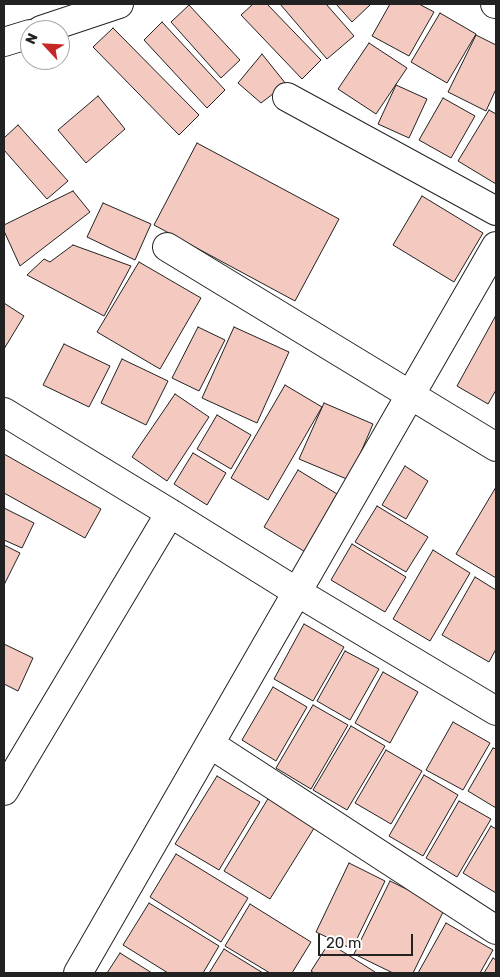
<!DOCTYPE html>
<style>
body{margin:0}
#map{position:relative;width:500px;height:977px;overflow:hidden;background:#fff;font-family:Rubik,sans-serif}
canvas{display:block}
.frame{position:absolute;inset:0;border:5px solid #222;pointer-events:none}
.north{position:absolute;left:20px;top:20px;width:50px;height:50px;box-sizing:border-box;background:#fff;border:1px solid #a7a7a7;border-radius:50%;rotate:295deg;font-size:14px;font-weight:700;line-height:20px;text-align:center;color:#222}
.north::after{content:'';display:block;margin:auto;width:18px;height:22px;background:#c62828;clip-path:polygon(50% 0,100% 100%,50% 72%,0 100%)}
.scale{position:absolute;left:318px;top:934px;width:95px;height:22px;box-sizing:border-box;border:2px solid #222;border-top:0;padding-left:6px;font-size:15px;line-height:18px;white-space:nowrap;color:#222;-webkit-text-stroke:4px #fff;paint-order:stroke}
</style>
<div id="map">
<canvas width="500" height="977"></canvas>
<div class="frame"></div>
<div class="north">N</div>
<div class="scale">20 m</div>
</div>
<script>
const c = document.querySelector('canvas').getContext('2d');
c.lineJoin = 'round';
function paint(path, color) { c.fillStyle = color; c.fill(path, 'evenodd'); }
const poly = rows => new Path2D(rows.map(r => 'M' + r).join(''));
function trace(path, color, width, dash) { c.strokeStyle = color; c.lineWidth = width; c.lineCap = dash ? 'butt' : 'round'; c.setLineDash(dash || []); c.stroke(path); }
const building = poly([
 [253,4,267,4,321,60,302,79,241,15,253,4],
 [280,4,326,4,354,36,327,59,280,4],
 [336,4,371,4,352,22,336,4],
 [390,4,419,4,434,12,409,56,372,36,390,4],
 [189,5,240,60,221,78,171,22,189,5],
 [440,13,476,34,447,83,411,62,440,13],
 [162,22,225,90,207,108,144,40,162,22],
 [113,28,199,115,179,135,93,47,113,28],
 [476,35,496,45,496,89,486,111,448,92,476,35],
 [369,43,407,68,376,114,338,89,369,43],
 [262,54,286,84,261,103,238,83,262,54],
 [396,85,427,99,409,138,378,124,396,85],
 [98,96,125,129,86,163,58,130,98,96],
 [443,98,475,116,451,158,419,140,443,98],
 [489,110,496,114,496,184,458,161,489,110],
 [18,125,68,181,47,199,4,150,4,138,18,125],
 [197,143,339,219,295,301,154,225,197,143],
 [73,191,90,212,20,266,4,231,4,225,73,191],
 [422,196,483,233,454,282,393,245,422,196],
 [103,203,151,224,135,260,87,237,103,203],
 [73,245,131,266,104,316,27,275,44,259,50,262,73,245],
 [139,262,201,298,160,369,97,332,139,262],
 [4,303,24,316,4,349,4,303],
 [495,317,496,318,496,390,488,404,457,386,495,317],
 [198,327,225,340,199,391,172,378,198,327],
 [234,327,289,352,257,423,202,398,234,327],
 [64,344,110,366,89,407,43,385,64,344],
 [122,359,168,381,146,425,101,403,122,359],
 [285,385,322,407,268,500,231,478,285,385],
 [175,394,209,417,167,481,132,457,175,394],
 [324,403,373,424,349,480,299,459,324,403],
 [217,415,251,435,231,469,197,449,217,415],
 [193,453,226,473,207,505,174,484,193,453],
 [4,454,101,509,85,538,4,493,4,454],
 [405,466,428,481,406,519,382,505,405,466],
 [298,470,342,497,307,553,264,527,298,470],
 [496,487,496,578,456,554,496,487],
 [377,506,428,537,406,572,355,542,377,506],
 [4,508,34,523,22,548,4,540,4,508],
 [352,544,406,577,385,612,331,580,352,544],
 [4,545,20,553,4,585,4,545],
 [433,550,470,573,430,641,393,619,433,550],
 [475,577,496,590,496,649,489,662,442,635,475,577],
 [304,624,344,647,313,701,274,679,304,624],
 [4,644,33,658,18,691,4,684,4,644],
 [345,651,379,669,350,720,317,701,345,651],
 [383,672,418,692,390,743,355,723,383,672],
 [273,687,307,707,276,761,242,740,273,687],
 [313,705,348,725,311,789,276,768,313,705],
 [453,722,490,743,463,790,426,770,453,722],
 [351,726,385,746,347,810,313,790,351,726],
 [493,748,496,749,496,808,468,791,493,748],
 [386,750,422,771,391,824,355,803,386,750],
 [424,775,458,795,423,856,389,836,424,775],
 [217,776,260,802,219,870,175,844,217,776],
 [269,797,316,825,270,899,224,871,269,797],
 [459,801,491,819,457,877,426,858,459,801],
 [491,826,496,829,496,893,463,873,491,826],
 [176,854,248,898,221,942,150,897,176,854],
 [349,863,385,881,352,949,316,932,349,863],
 [390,881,445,908,413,973,393,973,354,954,390,881],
 [149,903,219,946,203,973,168,973,123,945,149,903],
 [250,904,311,942,292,973,270,973,225,946,250,904],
 [446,923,493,950,480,973,418,973,446,923],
 [329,943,375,972,374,973,314,973,311,971,329,943],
 [224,949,263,973,209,973,224,949],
 [120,953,152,973,107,973,120,953],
 [493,958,496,960,496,973,484,973,493,958]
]);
const minor = poly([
 [495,4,496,4],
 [41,30,119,4],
 [4,42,30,34],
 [287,97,496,211],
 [167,247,496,447],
 [4,412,170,513,297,592,496,711],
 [210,744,496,930],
 [4,791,170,513],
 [78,973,496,246]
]);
paint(building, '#f3c9c0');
trace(building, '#222', 1);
trace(minor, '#222', 30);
trace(minor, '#fff', 28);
</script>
